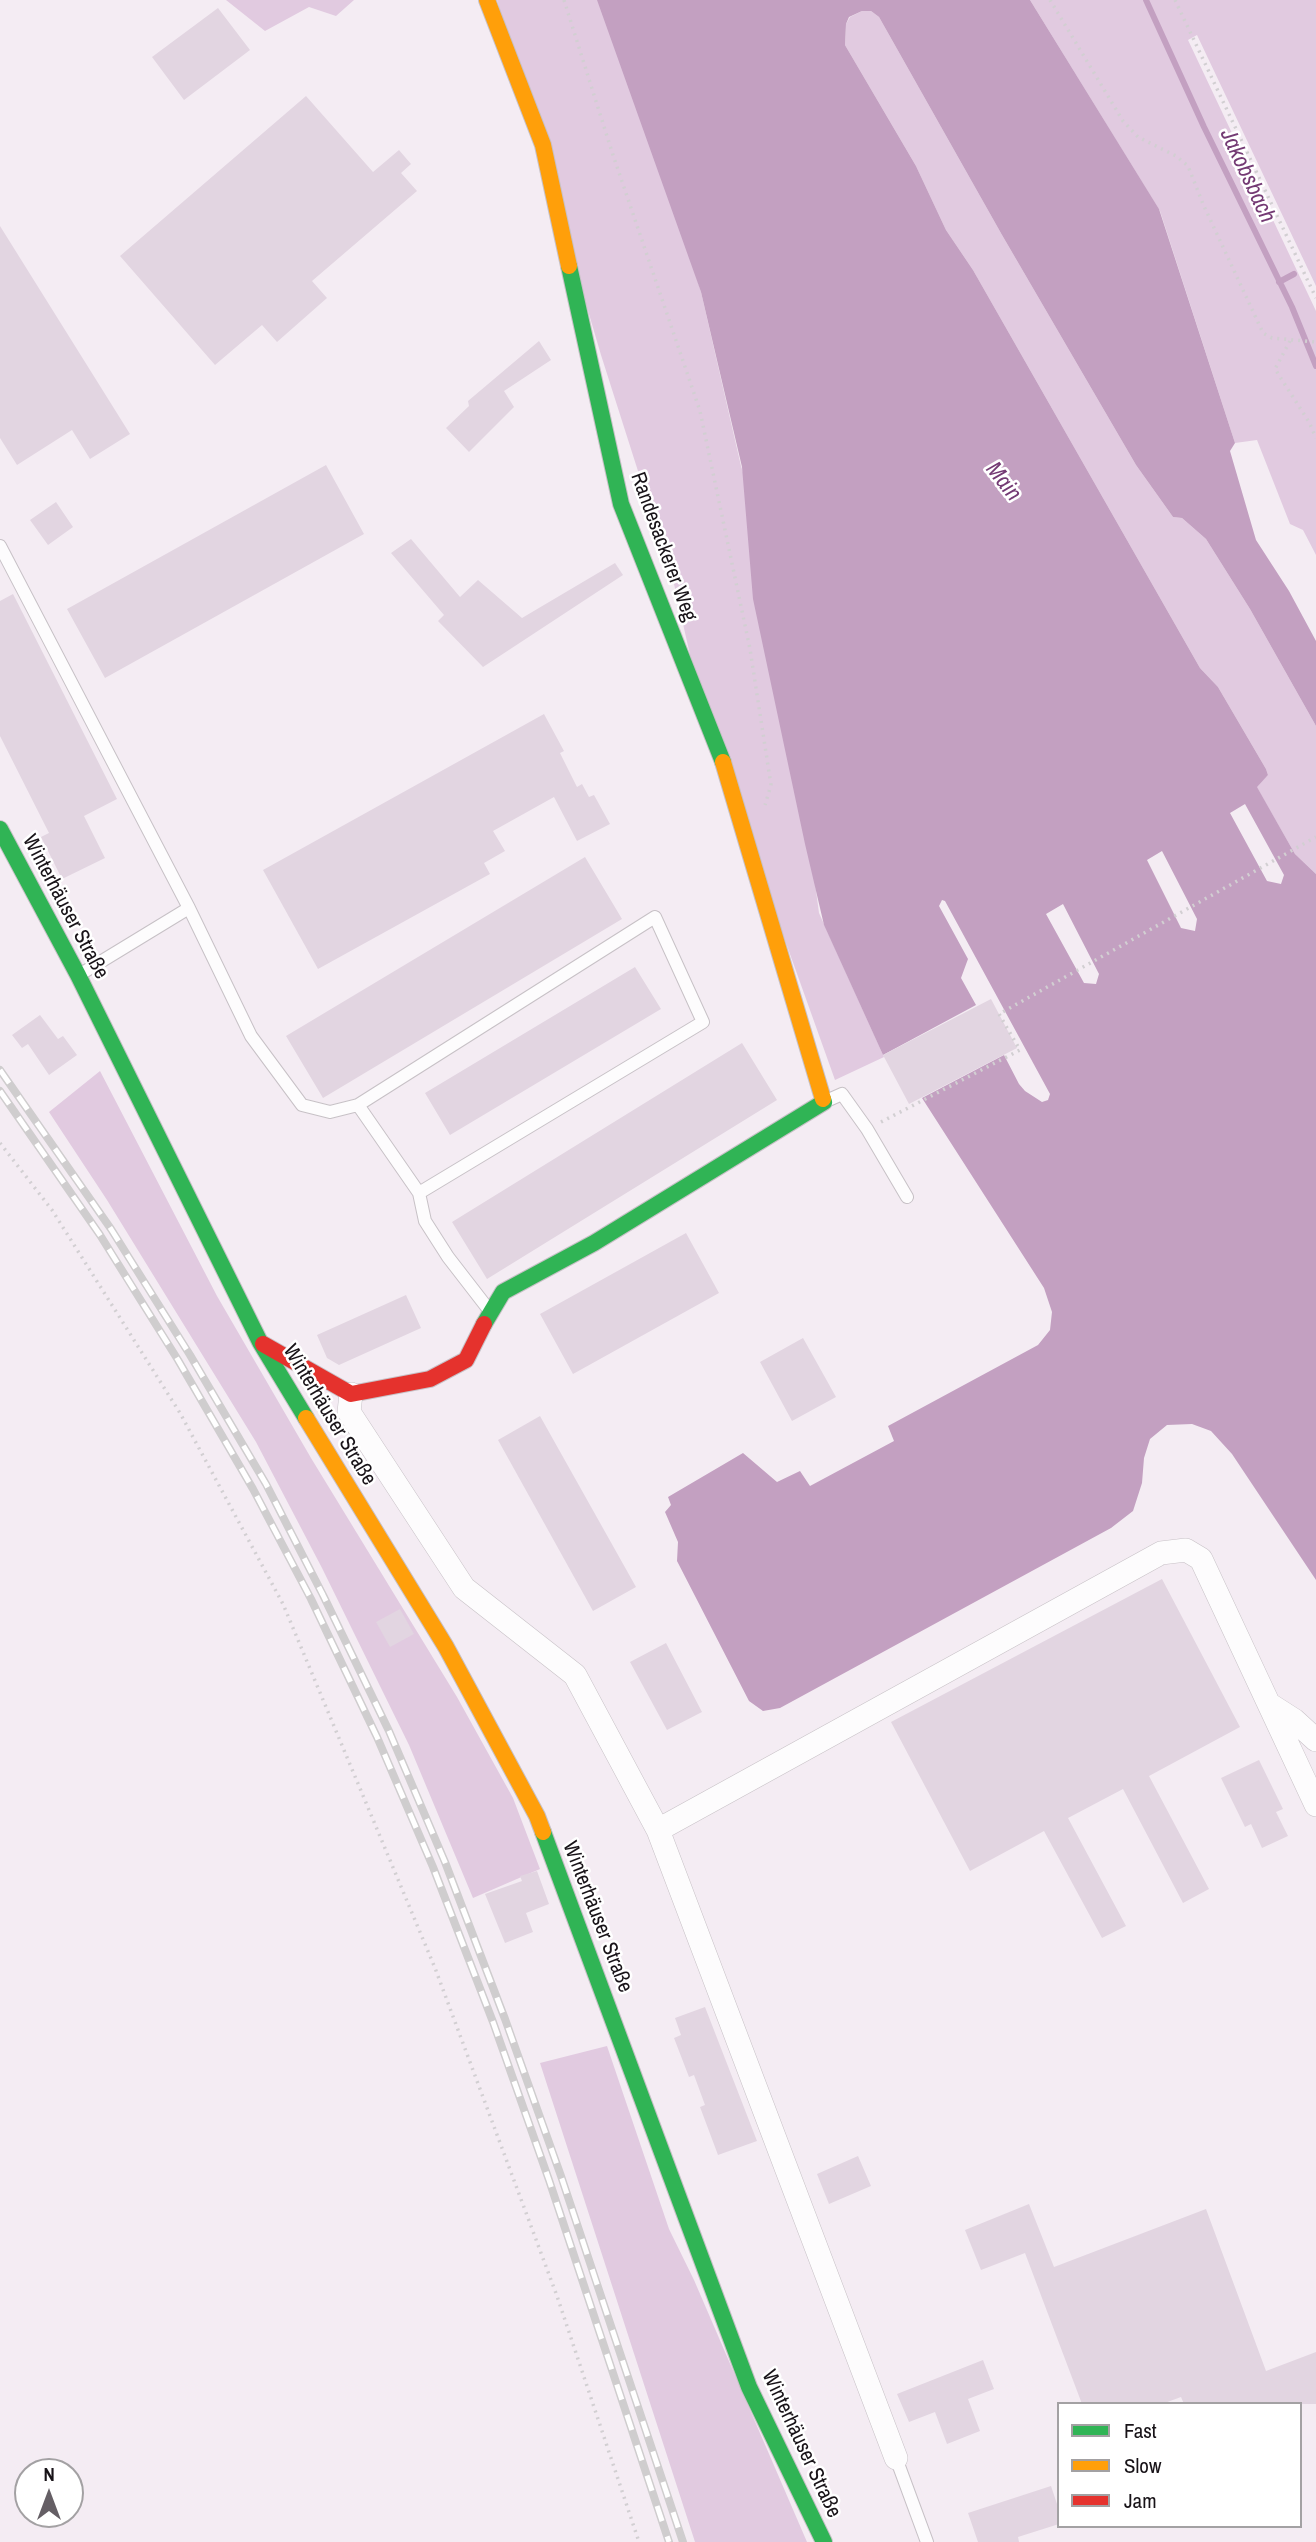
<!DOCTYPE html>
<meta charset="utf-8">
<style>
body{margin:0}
#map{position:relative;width:1316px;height:2542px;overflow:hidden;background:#f4ecf3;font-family:"Archivo Narrow",sans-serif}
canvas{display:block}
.legend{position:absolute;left:1057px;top:2402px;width:245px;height:126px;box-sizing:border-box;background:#fff;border:2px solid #a3a1a3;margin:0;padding:9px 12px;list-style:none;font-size:21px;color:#181318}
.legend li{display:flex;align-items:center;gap:14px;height:35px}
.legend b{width:35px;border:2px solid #a3a1a3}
.north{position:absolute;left:14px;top:2458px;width:70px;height:70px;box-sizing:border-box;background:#fff;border:2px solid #a3a1a3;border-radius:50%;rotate:0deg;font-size:19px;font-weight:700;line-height:28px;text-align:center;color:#181318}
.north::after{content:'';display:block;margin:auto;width:24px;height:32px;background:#655f65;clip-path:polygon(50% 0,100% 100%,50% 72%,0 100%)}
</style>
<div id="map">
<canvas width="1316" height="2542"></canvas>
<ul class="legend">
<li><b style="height:9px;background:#30b455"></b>Fast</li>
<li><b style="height:9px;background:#ff9f0a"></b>Slow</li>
<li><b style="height:9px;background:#e5322d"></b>Jam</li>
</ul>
<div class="north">N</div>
</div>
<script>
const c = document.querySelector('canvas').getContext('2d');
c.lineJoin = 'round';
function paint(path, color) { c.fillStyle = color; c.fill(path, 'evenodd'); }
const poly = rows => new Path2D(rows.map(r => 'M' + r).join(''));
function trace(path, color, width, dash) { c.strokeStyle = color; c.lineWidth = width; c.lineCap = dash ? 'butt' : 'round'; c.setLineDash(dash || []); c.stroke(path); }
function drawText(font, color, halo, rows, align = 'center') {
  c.font = font + ' "Archivo Narrow",sans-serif'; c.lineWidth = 5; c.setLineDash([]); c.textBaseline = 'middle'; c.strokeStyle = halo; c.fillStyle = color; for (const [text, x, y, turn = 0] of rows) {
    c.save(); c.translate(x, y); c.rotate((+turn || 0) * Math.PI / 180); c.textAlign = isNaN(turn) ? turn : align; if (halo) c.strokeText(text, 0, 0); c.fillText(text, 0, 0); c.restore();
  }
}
const green = poly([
 [226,0,354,0,336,16,309,7,265,31],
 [497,0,612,0,701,292,741,466,792,619,798,756,819,913,884,1057,835,1080,702,708,674,584,601,355],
 [1030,0,1316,0,1316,286,1197,35,1188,40,1316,311,1316,555,1303,530,1290,524,1257,440,1235,443,1160,211],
 [862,11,871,11,879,17,1002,235,1136,465,1173,517,1182,518,1206,539,1250,609,1316,726,1316,874,1295,854,1256,786,1268,775,1266,769,1218,687,1200,668,973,270,946,230,916,166,845,45,846,24,850,17],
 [100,1071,217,1296,311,1458,457,1697,513,1798,540,1869,473,1898,409,1745,322,1568,256,1442,107,1200,49,1112],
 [607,2046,669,2229,694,2280,807,2542,695,2542,540,2063]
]);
const water = poly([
 [597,0,1030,0,1159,209,1235,443,1230,451,1256,540,1289,591,1316,641,1316,726,1250,609,1206,539,1182,518,1173,517,1136,465,1002,235,879,17,871,11,862,11,849,17,846,24,845,45,916,166,946,230,973,270,1200,668,1218,687,1266,769,1268,775,1257,787,1295,854,1316,874,1316,1580,1232,1454,1211,1431,1192,1424,1167,1425,1150,1439,1144,1458,1142,1483,1133,1511,1111,1528,780,1708,763,1711,749,1701,677,1561,678,1542,665,1512,671,1505,668,1497,743,1453,777,1482,800,1471,810,1486,894,1441,888,1426,1038,1345,1050,1330,1052,1312,1044,1288,922,1098,1004,1055,1019,1084,1025,1091,1042,1102,1048,1100,1050,1094,945,901,942,900,939,906,968,959,961,978,976,1005,883,1055,824,925,805,844,753,599,742,467,701,292],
 [1245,804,1284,875,1281,884,1267,881,1230,813],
 [1162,851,1197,919,1195,931,1181,928,1147,860],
 [1063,904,1099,974,1096,984,1084,983,1046,914]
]);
const stream = poly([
 [1146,0,1204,127,1292,307,1316,366],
 [1279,282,1294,274]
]);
const building = poly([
 [218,8,250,50,184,100,152,57],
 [306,96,373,172,399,150,411,164,401,173,417,191,312,281,327,298,277,342,262,325,215,365,120,256],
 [0,226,130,434,90,459,72,430,17,465,0,438],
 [539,341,551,360,504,391,514,407,469,452,446,428,469,406,468,401],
 [326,465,364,534,105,678,67,609],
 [56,502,73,527,48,545,30,520],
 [411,539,460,597,478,580,522,618,615,563,623,575,483,667,438,621,444,615,391,553],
 [13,594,117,799,84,816,105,858,62,879,41,837,49,833,0,736,0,601],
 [544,714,564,751,560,753,577,787,582,784,589,797,594,795,610,824,577,841,554,797,493,831,505,851,484,863,490,874,318,969,263,870],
 [585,857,622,919,323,1098,286,1036],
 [635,967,661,1009,450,1135,425,1093],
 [991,999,1017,1048,909,1104,883,1055],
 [40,1015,58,1039,63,1036,77,1055,49,1075,28,1044,22,1048,12,1035],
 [742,1043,777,1100,487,1279,452,1222],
 [686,1233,719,1293,573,1374,540,1314],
 [406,1295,421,1328,339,1365,327,1358,317,1335],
 [803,1338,836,1397,792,1421,760,1362],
 [540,1416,636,1587,593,1611,498,1440],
 [1162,1579,1240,1727,1149,1776,1209,1889,1183,1903,1123,1789,1068,1818,1126,1926,1102,1938,1044,1831,970,1871,891,1722],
 [400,1609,414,1634,390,1647,376,1622],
 [666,1643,702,1712,667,1730,630,1662],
 [1259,1760,1283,1809,1276,1812,1288,1836,1262,1848,1251,1824,1245,1827,1221,1778],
 [537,1871,549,1904,526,1913,533,1932,505,1943,485,1894,522,1881,520,1876],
 [705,2007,757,2141,718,2155,700,2107,705,2105,694,2075,689,2077,674,2038,681,2035,675,2018],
 [858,2156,871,2186,829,2204,817,2174],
 [1029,2204,1054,2267,1206,2209,1266,2371,1316,2352,1316,2404,1184,2404,1181,2397,1162,2404,1082,2404,1025,2253,981,2270,965,2230],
 [983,2360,994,2389,968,2399,980,2431,947,2444,935,2412,909,2422,897,2394],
 [1051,2486,1059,2510,1059,2524,1018,2537,1019,2542,978,2542,968,2513]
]);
const path = poly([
 [564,0,612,152,700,411,750,649,771,785,765,805],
 [1050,0,1123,121,1138,137,1176,156,1188,166,1203,204,1263,333,1272,338,1316,342],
 [1175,0,1316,298],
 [1290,341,1275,369,1309,422,1316,438],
 [881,1122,1020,1050,999,1014,1316,837],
 [0,1143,52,1210,180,1413,283,1604,435,1968,557,2296,639,2542]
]);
const lane = poly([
 [0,546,189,908,79,975],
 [189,908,251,1036,302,1105,330,1112,358,1105,419,1193],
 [824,1102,842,1094,867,1129,907,1197],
 [358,1105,655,917,703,1022,419,1193,425,1221,448,1257,489,1310],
 [896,2458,927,2542]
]);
const street = poly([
 [351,1394,349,1412,464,1588,575,1675,658,1830,896,2458],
 [1269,1704,1294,1720,1316,1740],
 [658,1830,1161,1553,1186,1550,1201,1559,1316,1805]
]);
const fast = poly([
 [569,266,621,504,723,762],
 [0,829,78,975,260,1342,306,1418],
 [484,1324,503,1292,594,1243,824,1102,823,1099],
 [543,1832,749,2387,824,2542]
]);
const slow = poly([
 [487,0,543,145,569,266],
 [723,762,823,1099],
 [306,1418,446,1647,537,1816,543,1832]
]);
const jam = poly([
 [263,1344,351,1394,430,1379,466,1360,484,1324]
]);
const rail = poly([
 [0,1070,111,1229,190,1355,266,1484,323,1595,389,1731,445,1862,505,2019,561,2176,683,2542],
 [0,1091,100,1235,178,1360,253,1489,311,1599,377,1737,433,1867,493,2022,549,2180,669,2542]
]);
const streetNames = [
 ["Randesackerer Weg",663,547,70],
 ["Winterhäuser Straße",65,907,62],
 ["Winterhäuser Straße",329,1415,59],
 ["Winterhäuser Straße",597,1917,69],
 ["Winterhäuser Straße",801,2444,65]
];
const waterNames = [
 ["Jakobsbach",1247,176,65],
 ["Main",1003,482,52]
];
paint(green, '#e1cae0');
paint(water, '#c3a0c1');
trace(stream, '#c3a0c1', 6);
paint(building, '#e2d5e1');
trace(lane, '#c7c1c6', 14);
trace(street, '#c7c1c6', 24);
trace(fast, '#c7c1c6', 18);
trace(slow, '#c7c1c6', 18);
trace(jam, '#c7c1c6', 18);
trace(path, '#d2cfd2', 3.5, [2, 5]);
trace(lane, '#fdfcfd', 12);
trace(street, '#fdfcfd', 23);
trace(fast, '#30b455', 16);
trace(slow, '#ff9f0a', 16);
trace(jam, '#e5322d', 16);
trace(rail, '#cfcdce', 8);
trace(rail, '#fff', 5, [16]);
drawText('21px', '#181318', '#fff', streetNames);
drawText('italic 23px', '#743a74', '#fff', waterNames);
</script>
